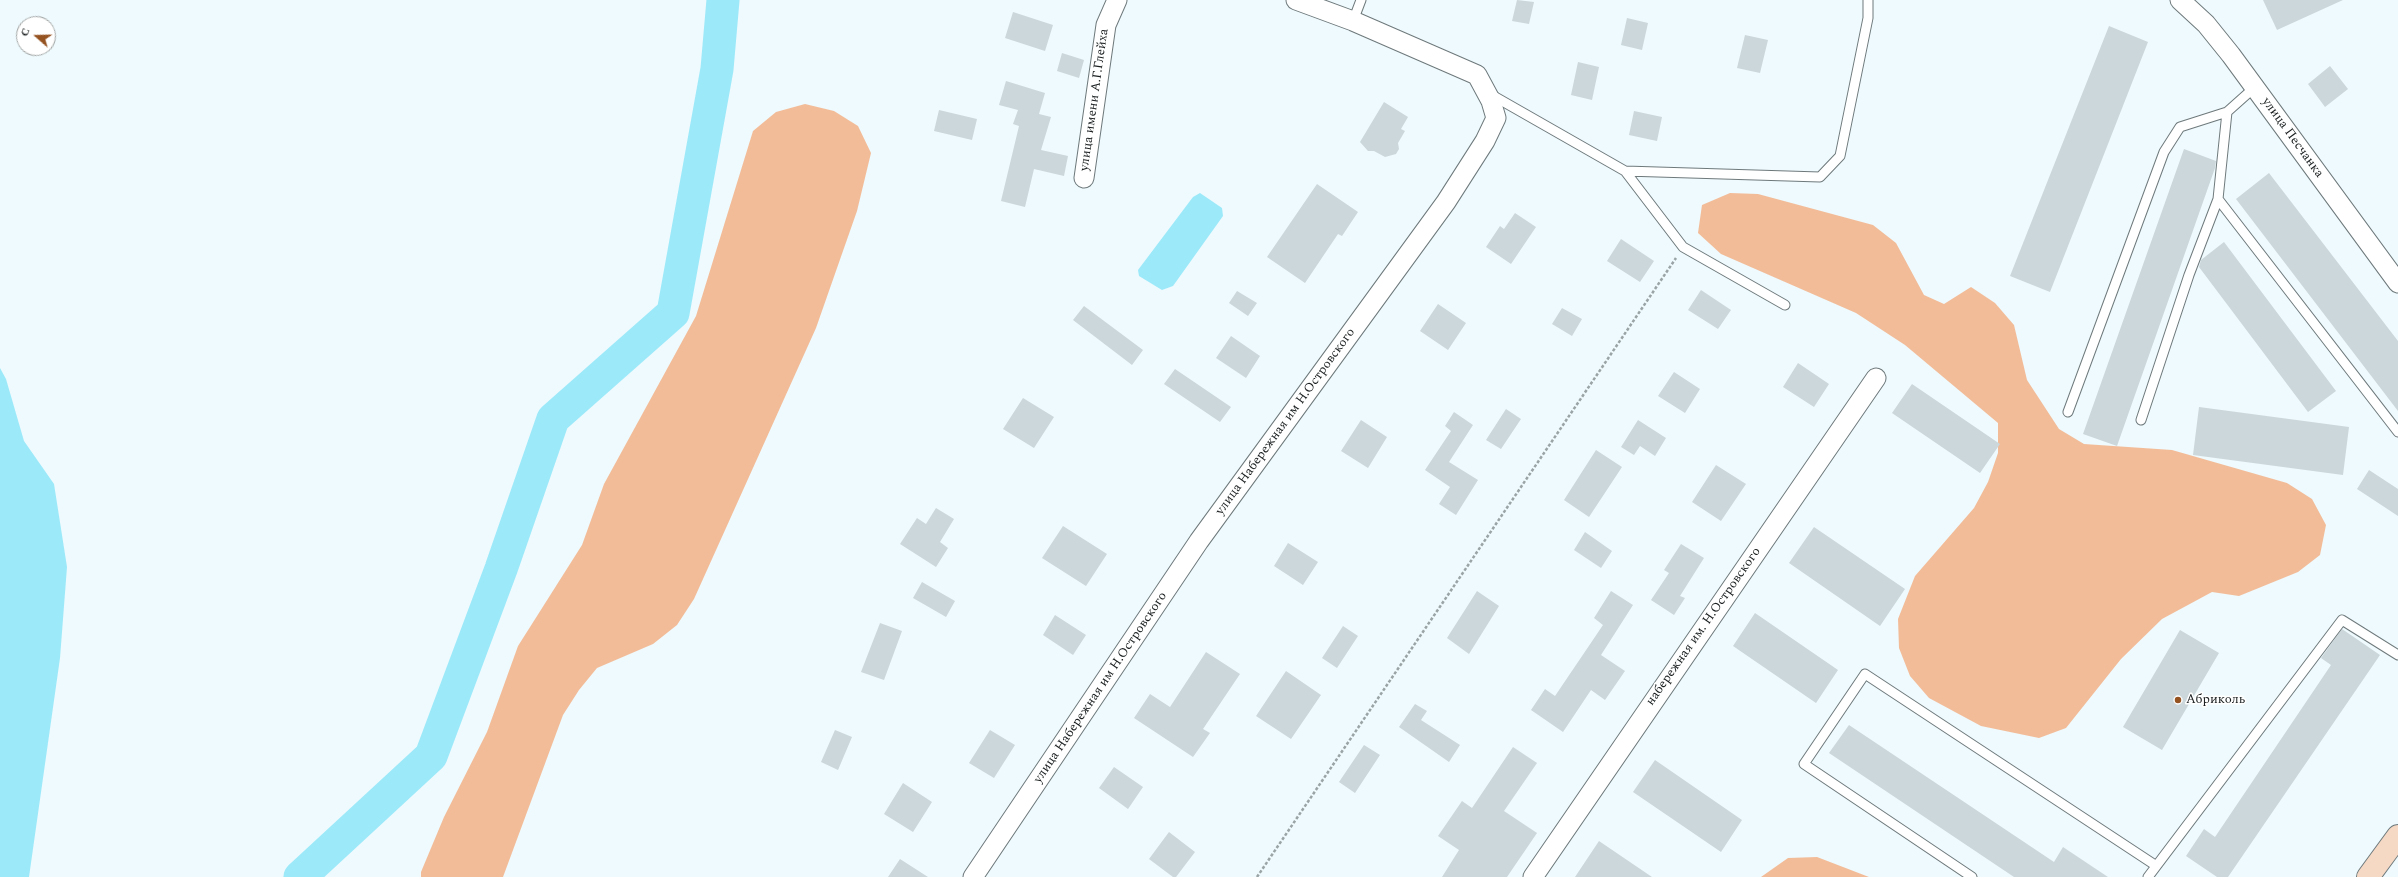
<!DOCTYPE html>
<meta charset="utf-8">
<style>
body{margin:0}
#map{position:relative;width:2398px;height:877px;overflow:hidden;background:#eefafd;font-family:Spectral,serif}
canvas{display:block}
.north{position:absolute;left:16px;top:16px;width:40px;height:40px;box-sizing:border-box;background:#fff;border:1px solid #a3a5a5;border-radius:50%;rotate:290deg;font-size:11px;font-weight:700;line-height:16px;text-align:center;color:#1a1e1f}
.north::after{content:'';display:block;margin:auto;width:14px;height:18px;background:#965322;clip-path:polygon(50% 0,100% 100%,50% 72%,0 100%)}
</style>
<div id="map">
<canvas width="2398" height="877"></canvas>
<div class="north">С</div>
</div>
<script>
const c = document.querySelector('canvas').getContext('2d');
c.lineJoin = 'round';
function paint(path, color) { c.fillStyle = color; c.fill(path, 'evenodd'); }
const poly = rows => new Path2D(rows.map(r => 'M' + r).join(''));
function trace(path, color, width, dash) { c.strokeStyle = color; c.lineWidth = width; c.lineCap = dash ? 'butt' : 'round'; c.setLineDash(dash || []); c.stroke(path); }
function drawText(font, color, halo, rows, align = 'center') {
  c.font = font + ' Spectral,serif'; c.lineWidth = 3; c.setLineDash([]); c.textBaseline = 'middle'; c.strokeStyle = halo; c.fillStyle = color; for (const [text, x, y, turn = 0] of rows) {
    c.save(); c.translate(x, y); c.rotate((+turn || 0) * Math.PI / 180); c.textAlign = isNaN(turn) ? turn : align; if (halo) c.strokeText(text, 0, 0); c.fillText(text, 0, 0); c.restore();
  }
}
const forest = poly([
 [805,104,834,111,858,126,871,153,857,211,816,328,694,599,677,625,653,644,597,668,579,690,563,715,503,877,421,877,421,872,444,817,487,732,518,646,582,545,604,484,696,316,753,131,776,112],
 [1730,193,1758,194,1873,225,1896,243,1924,295,1944,304,1971,287,1995,303,2014,325,2027,380,2059,429,2084,444,2172,450,2287,483,2312,499,2326,525,2320,555,2298,572,2239,596,2212,592,2162,619,2121,659,2066,728,2039,738,1981,726,1929,698,1910,676,1899,648,1898,619,1915,576,1974,508,1988,482,1998,453,1998,423,1905,345,1856,313,1721,254,1698,233,1702,205],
 [1817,857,1869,877,1761,877,1788,858]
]);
const water = poly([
 [1200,193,1222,208,1223,216,1173,286,1162,290,1139,276,1138,270,1193,197],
 [0,368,6,379,24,441,54,484,67,567,60,658,29,877,0,877]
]);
const river = poly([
 [300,877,431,756,501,569,553,419,673,313,717,69,723,0]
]);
const building = poly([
 [1517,0,1534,2,1529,24,1512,21],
 [2263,0,2343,0,2277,30],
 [1013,12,1053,25,1045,51,1005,38],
 [1627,18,1648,23,1642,50,1621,45],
 [2109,26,2148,42,2050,292,2010,276],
 [1745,35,1768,40,1760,73,1737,68],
 [1062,53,1084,60,1079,78,1057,71],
 [1578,62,1599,67,1592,100,1571,95],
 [2330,66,2348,89,2325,107,2308,84],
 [1006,81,1045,93,1039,114,1051,117,1041,150,1068,156,1064,176,1034,169,1025,207,1001,201,1019,126,1013,124,1018,110,999,105],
 [1384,102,1408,117,1401,129,1405,131,1398,143,1399,149,1396,154,1385,157,1374,151,1368,151,1360,142],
 [939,110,977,119,972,140,934,131],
 [1634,111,1662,117,1657,141,1629,135],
 [2184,149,2216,161,2215,168,2117,446,2083,434],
 [2269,173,2398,341,2398,411,2236,199],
 [1317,184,1358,212,1342,236,1338,234,1305,283,1267,257],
 [1515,213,1536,227,1511,264,1486,247,1500,226,1504,229],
 [1621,239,1654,261,1640,282,1607,261],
 [2224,242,2336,391,2308,412,2199,267,2201,260],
 [1701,290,1731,310,1718,329,1688,310],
 [1237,291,1257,303,1248,316,1229,303],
 [1438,304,1466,323,1448,350,1420,331],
 [1084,306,1143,350,1132,365,1073,320],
 [1562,308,1582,319,1572,336,1552,324],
 [1231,336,1260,356,1246,378,1216,358],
 [1798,363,1829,384,1814,407,1783,387],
 [1175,369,1231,407,1220,422,1164,384],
 [1674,372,1700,389,1685,413,1658,396],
 [1912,384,2000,444,1980,473,1892,413],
 [1023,398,1054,417,1034,448,1003,429],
 [2199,407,2349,427,2343,475,2193,455],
 [1506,409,1521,419,1501,449,1486,440],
 [1454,412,1473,425,1449,462,1478,480,1456,515,1439,504,1450,487,1425,470,1451,431,1445,426],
 [1361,420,1387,437,1368,468,1341,451],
 [1638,420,1666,438,1655,456,1640,446,1634,455,1621,447],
 [1596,450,1622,467,1589,517,1564,500],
 [1716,465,1746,484,1721,521,1692,502],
 [2369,470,2398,489,2398,516,2357,489],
 [936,508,954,519,940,542,948,548,936,567,900,544,917,518,926,524],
 [1063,526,1107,554,1086,586,1042,558],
 [1814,527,1905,589,1880,626,1789,563],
 [1585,532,1612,551,1601,568,1574,550],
 [1288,543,1318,562,1303,585,1274,566],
 [1681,544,1704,558,1680,596,1685,598,1674,615,1651,600,1669,573,1664,570],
 [922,582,955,601,946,617,913,598],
 [1477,591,1499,606,1469,654,1447,638],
 [1611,591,1633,605,1601,655,1625,671,1605,700,1591,690,1563,732,1531,710,1545,689,1555,696,1603,625,1594,618],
 [1755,613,1838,670,1816,703,1733,646],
 [1055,615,1086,635,1073,655,1043,635],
 [880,623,902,631,884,680,861,672],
 [1343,626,1358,636,1337,668,1322,658],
 [2342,629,2380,655,2228,877,2217,877,2186,856,2204,829,2215,837,2331,665,2321,658],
 [2180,630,2219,653,2162,750,2123,727],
 [1206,652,1240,674,1203,729,1210,733,1193,757,1134,718,1150,694,1170,707],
 [1286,671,1321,695,1291,739,1256,716],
 [1415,704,1427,711,1421,720,1460,745,1449,762,1399,727],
 [1849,725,2054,862,2063,847,2108,877,2014,877,1829,753],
 [835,730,852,737,838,770,821,762],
 [990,730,1015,745,994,778,969,763],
 [1364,745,1380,755,1355,793,1339,782],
 [1513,747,1537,763,1504,811,1537,833,1507,877,1442,877,1459,850,1438,836,1462,801,1472,808],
 [1655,760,1742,820,1721,852,1633,792],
 [1114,767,1143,787,1128,809,1099,788],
 [903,783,932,802,913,832,884,814],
 [1169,832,1195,852,1176,877,1173,877,1149,859],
 [1599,841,1652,877,1575,877],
 [900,859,928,877,888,877]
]);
const path = poly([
 [1257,877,1676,258]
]);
const lane = poly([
 [1353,21,1361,0],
 [1490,94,1625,171,1683,247,1785,305],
 [2227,112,2218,199,2398,432],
 [1625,171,1820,177,1840,156,1868,18,1868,0],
 [2068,412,2164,152,2180,127,2227,112,2255,87],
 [2141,420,2189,275,2218,199],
 [1972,877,1804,764,1865,674,2155,865],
 [2148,877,2342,620,2398,655]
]);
const street = poly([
 [2180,0,2206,24,2231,55,2398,283],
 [1084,178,1106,25,1117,0],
 [973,877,1199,541,1446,202,1485,141,1496,118,1491,101,1477,75,1353,21,1296,0],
 [1533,877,1876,378]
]);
const secondary = poly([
 [2368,877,2398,836]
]);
const markers = [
 [2178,700,4,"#965322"]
];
const streetNames = [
 ["улица имени А.Г.Глейха",1095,100,-82],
 ["улица Песчанка",2292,138,54],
 ["улица Набережная им Н.Островского",1286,422,-54],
 ["набережная им. Н.Островского",1704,627,-55],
 ["улица Набережная им Н.Островского",1101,688,-56]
];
const poiNames = [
 ["Абриколь",2186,700]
];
paint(forest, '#f3bc99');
paint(water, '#9ce9fa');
trace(river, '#9ce9fa', 33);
paint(building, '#cbd7da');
trace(lane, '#6e797c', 11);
trace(street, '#6e797c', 21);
trace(secondary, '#6e797c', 24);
trace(path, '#9aa3a5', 2.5, [3, 2]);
trace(lane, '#fff', 9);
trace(street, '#fff', 19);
trace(secondary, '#f5d9c5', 22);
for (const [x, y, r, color] of markers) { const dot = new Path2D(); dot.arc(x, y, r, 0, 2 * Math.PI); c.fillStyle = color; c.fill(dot); trace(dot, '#fff', 1.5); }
drawText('13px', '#1a1e1f', '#fff', streetNames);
drawText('13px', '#1a1e1f', '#fff', poiNames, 'left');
</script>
